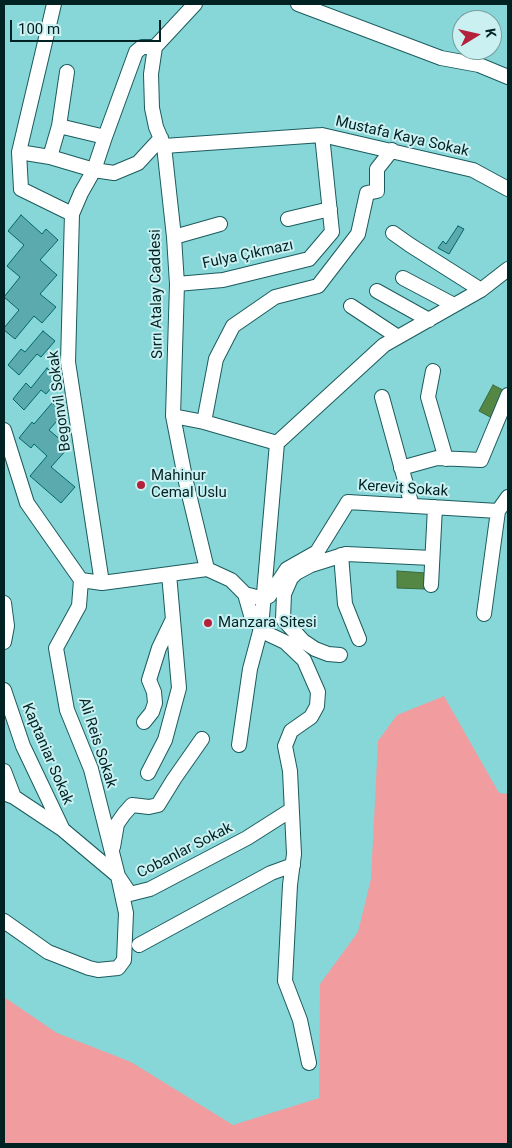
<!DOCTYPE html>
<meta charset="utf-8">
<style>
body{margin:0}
#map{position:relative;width:512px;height:1148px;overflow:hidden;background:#87d7d9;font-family:Roboto,sans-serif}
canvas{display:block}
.frame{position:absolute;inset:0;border:5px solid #002223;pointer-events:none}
.north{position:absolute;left:452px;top:10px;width:50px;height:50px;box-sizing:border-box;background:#caf0f1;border:1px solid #799e9f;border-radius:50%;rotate:81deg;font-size:14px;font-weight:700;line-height:20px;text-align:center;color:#002223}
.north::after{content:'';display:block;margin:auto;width:18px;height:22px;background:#b4213b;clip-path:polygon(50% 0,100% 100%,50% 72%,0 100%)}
.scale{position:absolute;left:10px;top:20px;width:151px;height:22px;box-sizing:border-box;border:2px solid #002223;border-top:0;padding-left:6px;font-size:15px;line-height:18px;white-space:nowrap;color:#002223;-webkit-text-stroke:4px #caf0f1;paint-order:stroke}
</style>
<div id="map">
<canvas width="512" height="1148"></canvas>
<div class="frame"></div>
<div class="north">K</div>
<div class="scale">100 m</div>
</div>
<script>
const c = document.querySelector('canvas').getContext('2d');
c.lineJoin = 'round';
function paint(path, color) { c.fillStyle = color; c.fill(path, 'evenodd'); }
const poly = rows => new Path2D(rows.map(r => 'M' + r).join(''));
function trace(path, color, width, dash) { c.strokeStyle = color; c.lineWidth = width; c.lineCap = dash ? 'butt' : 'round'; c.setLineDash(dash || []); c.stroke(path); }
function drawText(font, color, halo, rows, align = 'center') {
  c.font = font + ' Roboto,sans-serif'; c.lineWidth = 4; c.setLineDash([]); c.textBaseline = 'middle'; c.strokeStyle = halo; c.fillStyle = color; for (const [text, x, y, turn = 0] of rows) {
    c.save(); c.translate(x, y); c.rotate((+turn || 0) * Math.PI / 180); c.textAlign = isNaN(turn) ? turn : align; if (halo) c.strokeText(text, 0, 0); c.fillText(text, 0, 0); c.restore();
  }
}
const green = poly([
 [444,696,499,793,508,794,508,1144,4,1144,4,997,57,1033,131,1062,233,1125,319,1098,320,984,358,932,371,879,378,741,397,715]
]);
const water = poly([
 [493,385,505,391,492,418,479,411,493,385],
 [397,571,426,573,425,589,397,588,397,571]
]);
const building = poly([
 [21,215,42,234,46,229,58,240,40,260,57,275,40,294,56,307,42,323,34,316,15,339,4,330,4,328,19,310,4,297,20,277,7,266,24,245,8,231,21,215],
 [458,226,464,229,449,254,438,248,443,241,446,244,458,226],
 [43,331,55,341,41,357,37,354,19,375,8,365,21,349,25,352,43,331],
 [47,368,59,379,46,394,41,390,24,410,13,399,26,383,31,388,47,368],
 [52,403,64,413,49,430,69,447,51,467,75,487,61,503,30,476,47,456,34,444,31,448,19,438,32,422,34,424,52,403]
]);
const minor = poly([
 [54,4,19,152,21,189,72,214],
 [195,4,155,47,151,74,152,108,156,127,164,146,174,237,177,284,173,416,186,482,207,569],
 [298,4,441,58,479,65,508,77],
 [59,126,105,137],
 [164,146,322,135,473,170,508,189],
 [19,152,50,157,94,170,114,173,138,163,161,138],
 [50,157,59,126,67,72],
 [288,219,330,209],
 [393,233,410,245,481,290],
 [174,237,220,224],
 [403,278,454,305],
 [177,284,223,280,309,259,332,232,322,135],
 [377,291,429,320],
 [351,306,398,337],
 [433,371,428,397,446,459],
 [382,397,412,506],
 [173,416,204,422,216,359,233,326,275,297,318,286,358,234,367,193,377,191,377,169,392,150],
 [204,422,277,443],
 [4,430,27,503,81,580,79,606,56,648,67,710,91,769,118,876,126,913,124,960,118,968,98,970,89,968,48,952,4,921],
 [401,468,437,458,481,460,508,395],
 [341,555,345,604,359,639],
 [207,569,231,580,245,594,264,599,269,596,287,569,317,552,348,502,498,511],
 [81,580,102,583,207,569],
 [102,583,68,362,72,214,81,193,94,170,105,137,136,52,142,47,155,47],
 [431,585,435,507],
 [245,594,251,615,261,628,268,634,285,642,304,660,318,692,317,706,311,717,291,731,285,746,290,771,294,854,290,885,285,981,300,1020,309,1063],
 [4,603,7,626,4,642],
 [484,614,498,511,508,497],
 [340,655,328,654,315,649,303,641,283,619,284,594,291,578,296,573,311,565,346,554,432,558],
 [4,690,23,746,62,828],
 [144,722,152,712,155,703,154,692,149,680,159,648,172,621],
 [239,745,250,669,261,628,277,443,384,345,481,290,508,269],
 [4,771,14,797],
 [148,773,165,740,179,688,169,574],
 [4,793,14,797,62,829,118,876,130,894,150,889,247,838,291,810],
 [113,847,117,824,124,814,132,805,149,807,158,805,174,779,202,739],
 [139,945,271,873,293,865]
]);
const markers = [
 [141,485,5,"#b4213b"],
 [208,623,5,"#b4213b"]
];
const streetNames = [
 ["Mustafa Kaya Sokak",402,137,13],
 ["Fulya Çıkmazı",248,255,-12],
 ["Sırrı Atalay Caddesi",157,294,-91],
 ["Begonvil Sokak",60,401,-97],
 ["Kerevit Sokak",403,489,4],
 ["Ali Reis Sokak",97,743,72],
 ["Kaptaniar Sokak",47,754,67],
 ["Cobanlar Sokak",185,851,-27]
];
const poiNames = [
 ["Mahinur",151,476],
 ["Cemal Uslu",151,493],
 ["Manzara Sitesi",218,623]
];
paint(green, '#f19c9e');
paint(water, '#558744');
trace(water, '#3c693a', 1);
paint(building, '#5baaad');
trace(building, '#026669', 1);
trace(minor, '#1c5b5d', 16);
trace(minor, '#fff', 14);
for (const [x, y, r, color] of markers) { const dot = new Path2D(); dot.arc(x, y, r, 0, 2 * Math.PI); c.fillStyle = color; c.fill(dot); trace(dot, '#caf0f1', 2); }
drawText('15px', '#002223', '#caf0f1', streetNames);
drawText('15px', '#002223', '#caf0f1', poiNames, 'left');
</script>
